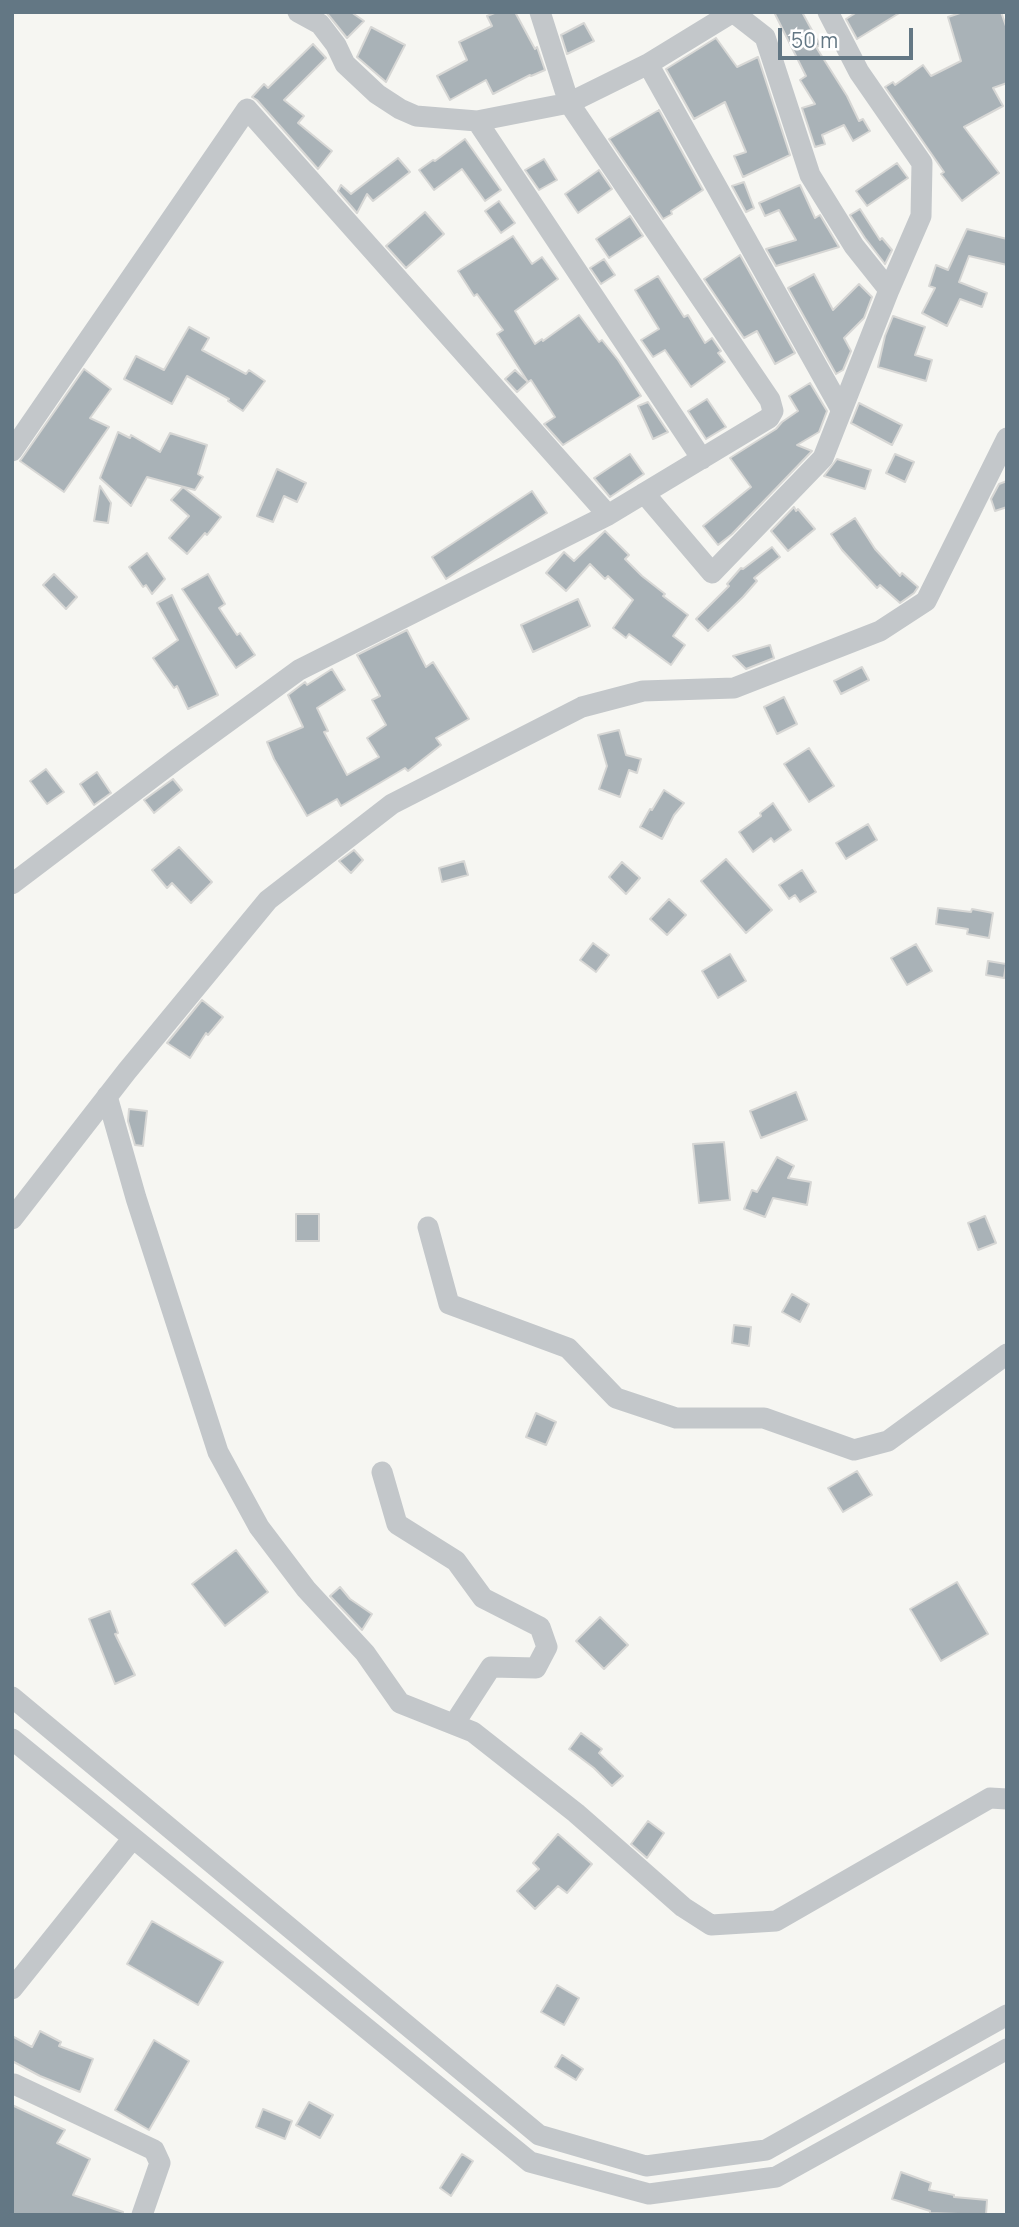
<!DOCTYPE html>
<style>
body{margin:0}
#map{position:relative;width:1019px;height:2227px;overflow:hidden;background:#f6f6f2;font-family:Manrope,sans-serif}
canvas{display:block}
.frame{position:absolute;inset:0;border:14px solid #637784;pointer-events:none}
.scale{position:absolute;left:778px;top:28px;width:135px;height:32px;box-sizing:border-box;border:4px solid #637784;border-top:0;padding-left:9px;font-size:21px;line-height:24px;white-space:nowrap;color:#637784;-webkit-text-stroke:5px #fff;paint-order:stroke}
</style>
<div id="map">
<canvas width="1019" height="2227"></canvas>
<div class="frame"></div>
<div class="scale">50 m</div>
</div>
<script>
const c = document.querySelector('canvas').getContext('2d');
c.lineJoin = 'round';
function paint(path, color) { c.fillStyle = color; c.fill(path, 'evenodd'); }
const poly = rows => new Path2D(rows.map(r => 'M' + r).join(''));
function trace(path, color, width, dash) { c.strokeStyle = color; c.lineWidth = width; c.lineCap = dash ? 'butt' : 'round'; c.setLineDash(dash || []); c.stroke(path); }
const building = poly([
 [326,12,351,12,364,21,347,38,326,12],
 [497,12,515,12,535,49,537,47,545,70,531,76,530,75,493,94,486,80,450,100,437,76,467,60,459,42,492,26,487,16,497,12],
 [774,12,802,12,820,45,816,47,847,96,859,121,863,119,870,131,853,141,844,125,822,135,825,144,815,147,802,108,815,104,800,80,806,76,774,12],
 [857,12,901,12,857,39,846,19,857,12],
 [963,12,1001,12,1007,29,1007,83,993,88,1003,106,964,127,999,173,962,201,941,174,944,172,885,87,893,82,895,85,923,65,931,76,961,61,948,17,963,12],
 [584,23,594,41,567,54,561,35,584,23],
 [371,27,405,45,386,82,357,57,371,27],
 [716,38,737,67,758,57,790,155,743,177,734,156,746,152,725,102,694,119,666,69,716,38],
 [313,44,326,58,284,100,304,116,298,123,332,151,318,169,257,100,252,97,264,84,268,88,313,44],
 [659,110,703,190,671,211,672,214,663,219,609,139,659,110],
 [465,139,501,190,485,201,462,169,434,190,419,170,433,160,435,161,465,139],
 [398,158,410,172,373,201,367,194,357,213,338,191,341,185,351,194,398,158],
 [544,159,557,180,539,190,525,170,544,159],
 [897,163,908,178,867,206,856,191,897,163],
 [599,170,612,189,578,213,565,194,599,170],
 [744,182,754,208,746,212,732,186,744,182],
 [800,185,815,218,820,215,839,247,776,266,766,249,796,240,779,210,765,216,759,203,800,185],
 [499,201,515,223,501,233,485,211,499,201],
 [860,209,880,240,882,238,892,250,885,264,865,238,850,215,860,209],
 [425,212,444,234,406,268,386,246,425,212],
 [630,216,643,236,609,258,596,239,630,216],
 [967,229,1007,239,1007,265,969,256,959,282,987,293,982,307,960,299,947,326,922,313,935,288,929,286,936,265,948,270,967,229],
 [513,236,532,264,542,257,558,279,515,311,535,344,542,339,543,341,579,315,599,342,602,340,618,360,641,396,563,445,544,424,555,417,531,380,528,382,497,334,503,330,477,294,474,296,458,271,513,236],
 [740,255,795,353,775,364,757,331,744,338,704,279,740,255],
 [604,259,615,275,601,284,590,268,604,259],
 [814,274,833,310,859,284,872,297,864,318,844,338,851,351,843,370,836,374,788,288,814,274],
 [658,276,684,317,688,315,705,343,712,338,721,351,718,353,725,362,691,387,665,350,653,357,641,340,659,329,635,290,658,276],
 [893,316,925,327,915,355,932,360,926,381,878,367,885,336,893,316],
 [189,327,209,338,202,350,246,374,249,370,265,381,243,411,228,401,229,399,187,376,172,404,124,379,136,356,164,370,189,327],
 [84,369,111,389,90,418,109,427,64,492,20,461,84,369],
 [515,370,528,382,517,392,505,379,515,370],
 [810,383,827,411,819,432,797,445,812,451,732,534,718,545,703,526,751,487,730,458,776,429,782,422,798,411,789,396,810,383],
 [707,399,726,427,706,439,688,411,707,399],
 [648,402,668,432,653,439,638,406,648,402],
 [859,403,902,425,892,445,851,423,859,403],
 [118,432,130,438,131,435,160,452,170,433,207,445,198,474,203,477,195,490,147,477,131,506,100,478,118,432],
 [630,454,644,474,610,497,594,478,630,454],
 [895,454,914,462,905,482,886,473,895,454],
 [837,459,871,470,865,489,824,476,837,459],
 [277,469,306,483,297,502,284,496,273,522,257,516,277,469],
 [1007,481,1007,507,995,511,991,499,999,484,1007,481],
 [100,486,111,503,108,523,94,521,100,486],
 [183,487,221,517,207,535,205,533,187,554,169,538,189,516,171,500,183,487],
 [532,491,547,513,446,579,432,557,532,491],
 [794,507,796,511,798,509,815,529,788,551,771,531,794,507],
 [855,518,875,549,900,576,902,573,918,587,914,593,900,603,880,585,877,588,842,550,831,534,855,518],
 [605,531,629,555,625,559,642,576,665,594,663,596,688,615,673,636,685,645,671,665,629,634,626,638,613,628,633,600,608,576,605,579,590,564,566,591,546,573,564,552,574,561,605,531],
 [772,547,780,557,754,578,757,581,743,597,708,631,696,619,729,586,727,584,741,568,743,569,772,547],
 [147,553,165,579,152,594,146,585,143,587,129,567,147,553],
 [54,574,77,597,66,609,43,585,54,574],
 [208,574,225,604,219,608,237,635,240,633,255,655,236,668,182,589,208,574],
 [172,595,218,695,188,709,177,686,174,688,153,658,178,640,157,603,172,595],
 [578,599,590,626,533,652,521,625,578,599],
 [407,630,426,667,433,662,469,719,436,738,441,745,408,771,405,768,341,806,337,799,307,816,274,759,267,742,303,727,288,695,305,682,307,685,332,669,345,690,317,708,328,731,324,732,347,775,379,757,367,738,386,725,372,700,380,696,357,655,407,630],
 [770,645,774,658,746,669,733,656,770,645],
 [862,667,869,680,841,694,834,681,862,667],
 [784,697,797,724,777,734,764,707,784,697],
 [619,730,626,755,641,759,637,773,629,770,620,797,599,789,607,766,598,735,619,730],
 [809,748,834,786,809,802,784,764,809,748],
 [46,769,64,792,47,804,30,781,46,769],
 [97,772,111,793,94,805,80,784,97,772],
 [173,779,182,790,154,813,144,800,173,779],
 [664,790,684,803,674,815,662,839,640,827,650,809,652,810,664,790],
 [773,803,791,830,774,842,771,838,753,852,739,832,761,816,760,813,773,803],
 [868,824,877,840,846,859,836,843,868,824],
 [179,847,212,882,191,903,172,883,167,888,152,870,179,847],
 [354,850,363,860,351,873,339,861,354,850],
 [726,859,772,910,746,933,701,881,726,859],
 [464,861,468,875,442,882,439,868,464,861],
 [622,862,640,878,626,894,609,877,622,862],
 [802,870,816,892,800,902,795,895,789,899,779,885,802,870],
 [669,899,686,915,667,935,650,919,669,899],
 [938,908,971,912,972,909,993,913,989,938,967,934,968,929,936,924,938,908],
 [593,943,609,955,596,972,580,960,593,943],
 [916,944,932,971,907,985,891,958,916,944],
 [730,954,746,981,718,998,702,971,730,954],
 [988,961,1006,964,1004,978,986,975,988,961],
 [202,1000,223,1017,208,1035,206,1033,190,1058,167,1043,202,1000],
 [796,1092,807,1120,761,1138,750,1111,796,1092],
 [129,1109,147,1111,143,1146,135,1145,128,1121,129,1109],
 [724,1142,730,1200,699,1203,693,1144,724,1142],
 [777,1157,794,1166,788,1178,811,1182,807,1205,773,1198,765,1217,744,1209,752,1190,757,1192,777,1157],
 [296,1214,319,1214,319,1241,296,1241,296,1214],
 [985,1216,996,1243,978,1250,968,1223,985,1216],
 [792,1294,809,1304,800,1322,782,1312,792,1294],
 [734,1325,751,1327,749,1346,732,1343,734,1325],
 [536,1413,556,1422,546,1445,526,1437,536,1413],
 [857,1471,872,1495,843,1512,828,1488,857,1471],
 [236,1550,268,1592,225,1626,192,1584,236,1550],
 [957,1582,988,1634,941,1661,910,1609,957,1582],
 [340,1587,350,1599,372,1614,362,1630,330,1596,340,1587],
 [110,1611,118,1633,115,1634,135,1675,115,1684,89,1619,110,1611],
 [600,1617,628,1645,604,1669,576,1641,600,1617],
 [581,1733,602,1749,599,1753,623,1776,612,1786,594,1768,569,1749,581,1733],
 [648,1821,664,1833,647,1858,631,1844,648,1821],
 [558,1834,592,1864,567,1893,558,1886,535,1909,517,1891,539,1869,533,1863,558,1834],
 [152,1921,223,1962,198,2005,127,1964,152,1921],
 [557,1985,579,1998,564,2025,541,2012,557,1985],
 [40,2031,61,2042,59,2046,93,2059,80,2092,40,2076,12,2061,12,2036,32,2047,40,2031],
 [154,2040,189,2061,149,2130,115,2110,154,2040],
 [562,2055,583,2069,576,2080,555,2067,562,2055],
 [309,2102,333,2115,320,2138,296,2125,309,2102],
 [12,2105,65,2130,57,2143,90,2159,73,2195,123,2212,123,2215,12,2215,12,2105],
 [263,2109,292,2121,285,2139,256,2127,263,2109],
 [462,2154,473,2161,451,2196,440,2188,462,2154],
 [901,2172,931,2183,929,2190,954,2195,954,2197,987,2200,986,2215,930,2213,930,2211,892,2199,901,2172]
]);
const minor = poly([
 [298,12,320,24,336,45,345,64,377,94,400,109,416,116,477,121,569,103,648,64,733,12,765,37,810,175,854,246,889,290],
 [648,64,841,409],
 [477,121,702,459],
 [12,451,247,109,608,515],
 [644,493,712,573,823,458,889,290,921,216,922,163,859,72,828,12],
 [12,884,177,759,299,670,608,515,769,418,773,411,770,400,569,103,540,12],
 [107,1096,136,1198,218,1452,259,1527,306,1589,365,1653,400,1703,473,1732,576,1813,683,1907,711,1925,776,1921,990,1798,1007,1799],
 [12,1219,127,1071,268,900,392,804,582,707,643,691,734,688,880,631,926,601,1007,438],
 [428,1227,449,1304,568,1348,616,1398,676,1418,764,1418,854,1450,888,1441,1007,1354],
 [382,1472,397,1524,456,1561,483,1598,540,1627,547,1647,536,1668,491,1667,454,1724],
 [12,1697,539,2135,646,2166,766,2150,1007,2015],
 [12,1739,530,2162,649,2194,776,2177,1007,2049],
 [12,1989,133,1838],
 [14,2084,154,2150,160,2163,142,2215]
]);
paint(building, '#a9b2b7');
trace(building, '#d7d7d5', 2);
trace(minor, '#c3c7ca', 21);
</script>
